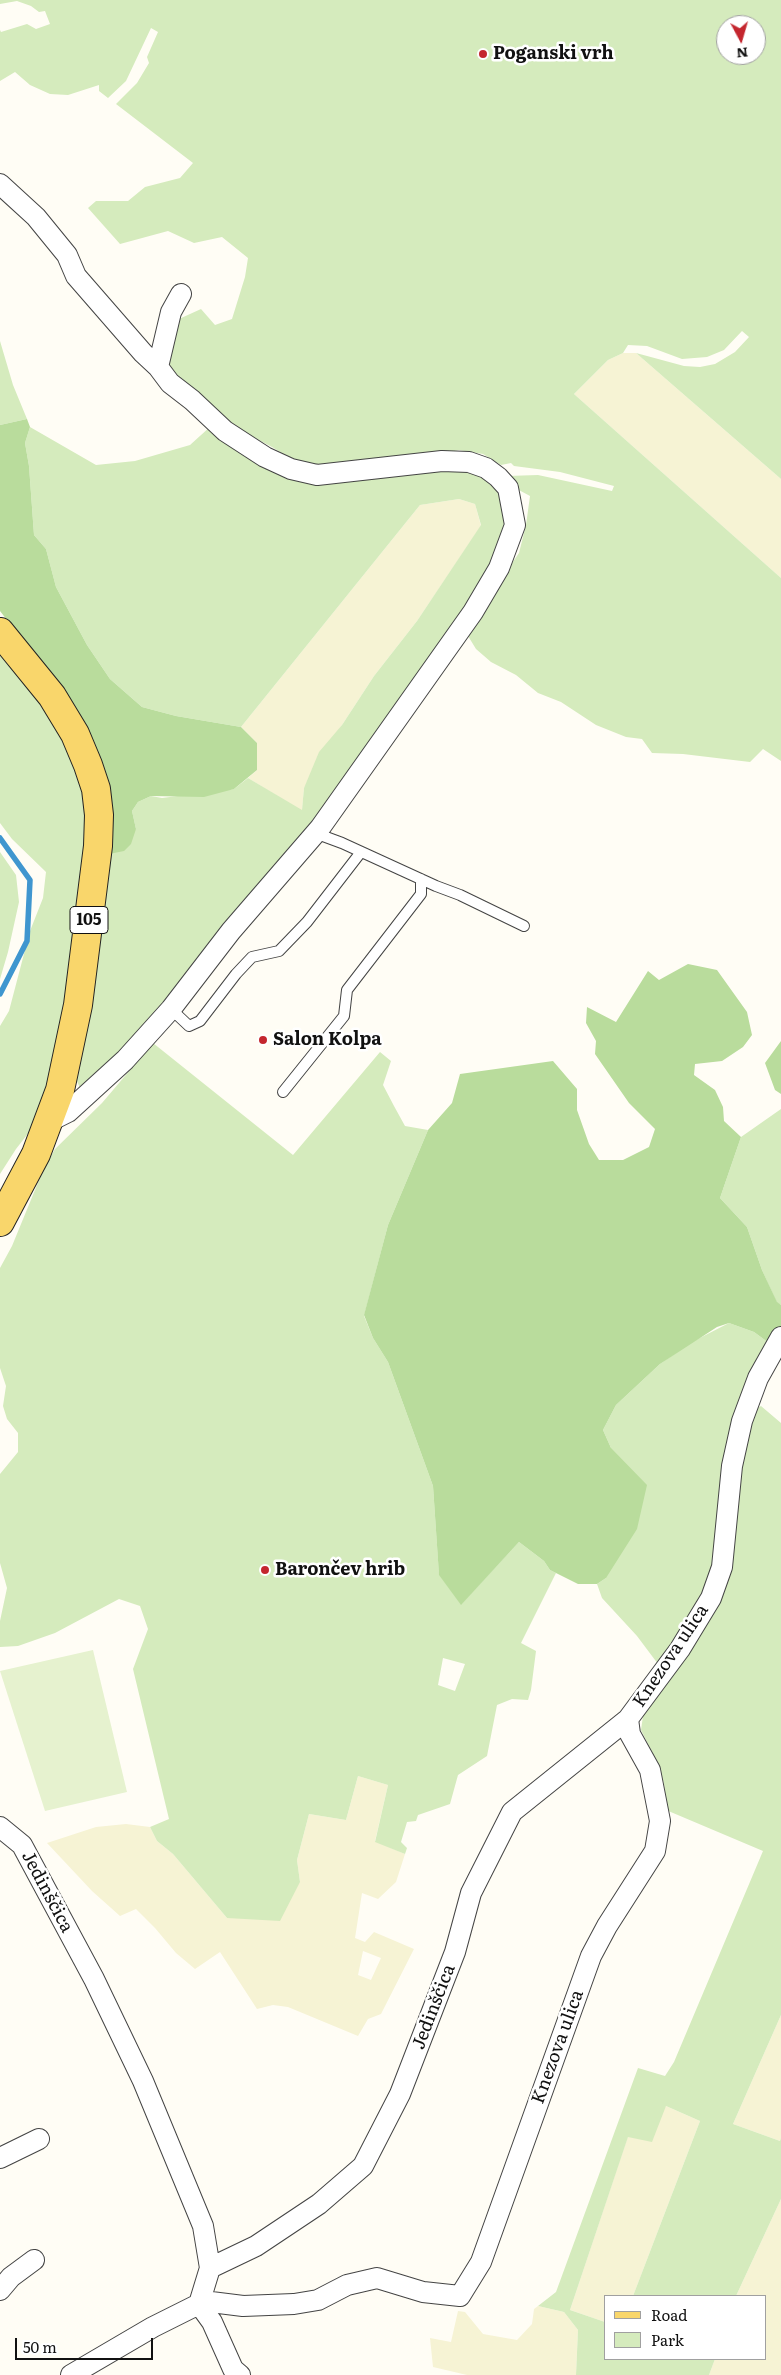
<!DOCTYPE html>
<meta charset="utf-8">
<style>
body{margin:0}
#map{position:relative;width:781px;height:2375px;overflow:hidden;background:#fffdf5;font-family:Literata,serif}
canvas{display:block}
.legend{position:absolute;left:604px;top:2295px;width:162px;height:65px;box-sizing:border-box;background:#fff;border:1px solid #a0a0a0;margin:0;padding:6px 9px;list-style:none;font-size:15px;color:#111}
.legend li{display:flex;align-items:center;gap:10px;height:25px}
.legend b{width:25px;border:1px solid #a0a0a0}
.north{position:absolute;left:716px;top:15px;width:50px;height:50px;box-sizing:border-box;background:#fff;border:1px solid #a0a0a0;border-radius:50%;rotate:174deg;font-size:14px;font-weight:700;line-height:20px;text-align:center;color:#111}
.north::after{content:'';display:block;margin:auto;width:18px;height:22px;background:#c4262e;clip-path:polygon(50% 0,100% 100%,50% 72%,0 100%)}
.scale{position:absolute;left:15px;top:2338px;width:138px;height:22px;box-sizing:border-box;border:2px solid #111;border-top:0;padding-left:6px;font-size:15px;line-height:18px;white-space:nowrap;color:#111;-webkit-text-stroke:4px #fff;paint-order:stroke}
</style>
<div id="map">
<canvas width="781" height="2375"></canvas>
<ul class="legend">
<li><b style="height:6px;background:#f9d66b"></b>Road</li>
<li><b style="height:14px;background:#d5ebbd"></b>Park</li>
</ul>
<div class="north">N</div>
<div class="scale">50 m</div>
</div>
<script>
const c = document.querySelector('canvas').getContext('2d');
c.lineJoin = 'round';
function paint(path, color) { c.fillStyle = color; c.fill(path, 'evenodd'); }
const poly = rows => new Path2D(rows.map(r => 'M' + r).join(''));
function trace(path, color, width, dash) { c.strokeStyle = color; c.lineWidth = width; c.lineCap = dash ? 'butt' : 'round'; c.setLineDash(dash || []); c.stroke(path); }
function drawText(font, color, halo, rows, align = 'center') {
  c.font = font + ' Literata,serif'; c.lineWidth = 5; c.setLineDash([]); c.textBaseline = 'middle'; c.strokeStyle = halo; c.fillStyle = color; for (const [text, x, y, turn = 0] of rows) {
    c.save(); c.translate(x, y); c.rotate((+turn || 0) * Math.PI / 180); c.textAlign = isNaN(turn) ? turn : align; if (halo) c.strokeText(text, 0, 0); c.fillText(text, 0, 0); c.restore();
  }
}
const farmland = poly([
 [623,353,636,353,781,479,781,578,574,394,608,360],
 [459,499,475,504,481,526,417,621,374,676,342,725,304,788,302,811,248,778,257,770,257,743,241,727,420,505],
 [358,1776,388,1785,375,1841,405,1854,396,1882,378,1899,362,1893,355,1938,365,1942,374,1932,414,1949,381,2014,368,2019,358,2036,288,2007,273,2005,257,2009,220,1952,195,1969,176,1953,155,1928,136,1909,120,1916,92,1891,47,1843,96,1827,126,1824,150,1827,157,1841,173,1854,227,1918,300,1882,297,1860,309,1814,346,1820],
 [363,1951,381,1958,371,1980,358,1975],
 [781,2015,781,2138,780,2141,733,2124],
 [666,2106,700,2121,633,2296,605,2296,605,2322,570,2310,628,2136],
 [781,2199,781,2375,709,2375,715,2359,765,2359,765,2296,736,2296],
 [538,2306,564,2312,578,2330,576,2375,467,2375,433,2367,430,2338,451,2342,458,2311,465,2312,483,2334,517,2340,532,2324,534,2309]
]);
const green = poly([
 [0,0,781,0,781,479,636,353,684,366,700,367,715,364,735,352,749,337,742,331,724,350,707,357,682,359,647,346,628,345,623,353,608,360,574,394,781,578,781,761,763,749,750,762,683,754,652,753,642,739,626,737,596,725,561,702,538,693,516,675,491,662,476,649,465,631,519,553,526,525,530,496,517,489,507,476,538,475,612,491,614,486,560,472,514,466,511,463,501,465,483,454,459,450,425,457,318,466,299,464,272,447,228,424,171,374,168,362,179,319,201,309,215,325,232,319,245,277,248,258,222,237,194,243,168,231,120,244,88,208,96,201,128,201,145,187,180,178,193,163,116,104,137,83,149,63,147,57,158,32,151,28,126,81,108,98,99,91,99,85,68,95,50,94,30,85,15,72,0,81,0,30,1,32,27,24,36,29,50,24,45,11,39,12,31,6,17,1,0,4],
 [726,25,756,25,756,55,726,55],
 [0,341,13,385,27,419,0,425],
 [211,426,341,482,458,469,479,473,504,495,507,526,483,587,319,820,156,1016,99,1080,80,1088,76,1079,109,854,136,829,132,811,138,802,151,796,162,798,234,789,248,778,302,810,304,788,319,752,342,725,374,676,417,621,481,525,475,504,459,499,420,505,241,727,176,716,142,707,110,679,87,645,56,587,46,549,34,535,29,466,25,443,30,427,96,465,135,461,190,445],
 [0,647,42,700,74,755,86,797,90,828,77,940,44,1113,16,1149,0,1174,0,1026,9,1011,30,931,43,898,46,872,12,839,0,823],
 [0,852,16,875,19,902,8,952,0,979],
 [153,1043,293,1155,380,1052,391,1061,383,1085,394,1106,405,1126,428,1130,388,1225,364,1316,373,1338,388,1362,433,1486,439,1574,461,1604,519,1542,544,1561,550,1570,556,1573,521,1643,536,1651,531,1690,528,1700,512,1699,497,1705,487,1756,458,1775,450,1804,418,1815,416,1821,407,1822,401,1842,407,1848,405,1854,375,1842,388,1785,358,1776,346,1820,309,1814,297,1860,300,1882,280,1921,227,1918,173,1854,157,1841,150,1827,169,1819,133,1669,148,1629,140,1606,119,1599,55,1633,18,1646,0,1647,0,1621,7,1588,0,1563,0,1474,18,1452,18,1433,7,1419,3,1406,6,1386,0,1368,0,1268,12,1246,44,1168,55,1149,102,1103],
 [443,1658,465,1664,455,1691,438,1685],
 [781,1109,781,1305,777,1303,762,1270,747,1227,720,1198,741,1137],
 [729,1323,754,1332,769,1343,716,1567,698,1606,661,1668,637,1636,602,1598,597,1584,606,1578,611,1448,603,1430,616,1405,660,1364,690,1343],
 [761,1406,781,1423,781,2015,733,2124,780,2141,781,2138,781,2199,736,2296,633,2296,700,2121,666,2106,652,2142,628,2137,570,2310,605,2322,605,2359,715,2359,709,2375,576,2375,578,2330,564,2312,538,2306,556,2292,638,2068,665,2076,674,2062,763,1851,666,1810,664,1784,659,1766,641,1730,643,1716,695,1638,741,1455,755,1409]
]);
const forest = poly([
 [27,419,30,427,25,443,29,466,34,535,46,549,56,587,87,645,110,679,142,707,176,716,241,727,257,743,257,770,234,789,204,797,151,796,138,802,132,811,136,829,131,844,124,851,109,854,51,677,0,611,0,425],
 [688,964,717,970,747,1012,752,1035,743,1047,722,1061,695,1064,694,1075,715,1090,723,1107,724,1121,741,1137,720,1198,747,1227,762,1270,777,1302,781,1305,781,1329,769,1343,754,1332,729,1323,717,1327,660,1364,616,1405,603,1430,611,1448,647,1485,637,1529,606,1578,597,1584,578,1584,550,1570,544,1561,519,1542,461,1605,439,1575,433,1486,388,1362,373,1338,364,1315,388,1225,428,1130,452,1103,460,1074,553,1061,577,1089,577,1110,589,1144,599,1160,623,1160,649,1147,655,1129,629,1103,595,1054,596,1041,586,1023,587,1007,616,1022,648,971,659,980],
 [781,1041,781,1094,775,1090,765,1063]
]);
const pitch = poly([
 [93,1650,127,1792,45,1811,0,1671]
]);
const stream = poly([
 [0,838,30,880,27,941,0,994]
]);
const service = poly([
 [315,833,342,843,436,886,460,895,524,926],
 [171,1009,189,1026,200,1021,236,974,252,957,279,951,307,922,361,852],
 [283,1092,344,1016,347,990,421,894,421,879]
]);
const minor = poly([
 [0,184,36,217,67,255,76,276,143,353,158,367],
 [48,1122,68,1112,125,1060,171,1009,231,931,320,828,473,612,499,568,515,525,508,488,498,477,486,468,469,462,442,461,317,475,291,469,265,457,225,431,192,400,170,383,158,367,171,312,181,294],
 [0,1827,22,1845,94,1979,143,2081,203,2226,210,2268,199,2304,212,2322,233,2369,240,2375],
 [0,2158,39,2139],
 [210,2268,256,2246,319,2204,363,2166,400,2094,455,1952,471,1893,512,1812,628,1719,680,1649,711,1598,722,1567,732,1466,742,1421,758,1378,781,1337],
 [0,2290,11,2277,34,2260],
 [71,2375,153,2327,199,2304,211,2302,243,2306,294,2304,318,2300,347,2285,377,2278,423,2292,460,2296,481,2262,591,1956,607,1926,655,1851,660,1821,650,1770,630,1734,628,1719]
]);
const primary = poly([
 [0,632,52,696,75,734,88,765,96,789,99,815,98,846,78,1005,60,1090,36,1154,0,1222]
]);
const markers = [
 [483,54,5,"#c4262e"],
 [263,1040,5,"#c4262e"],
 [265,1570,5,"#c4262e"]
];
const shields = [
 [89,920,38]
];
const shieldNames = [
 ["105",89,920]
];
const poiNames = [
 ["Poganski vrh",493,54],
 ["Salon Kolpa",273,1040],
 ["Barončev hrib",275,1570]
];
const streetNames = [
 ["Knezova ulica",671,1656,-56],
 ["Jedinščica",47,1892,62],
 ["Jedinščica",434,2007,-69],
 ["Knezova ulica",558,2047,-70]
];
paint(farmland, '#f6f3d4');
paint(green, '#d5ebbd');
paint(forest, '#b9dc9c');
paint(pitch, '#e6f2cf');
trace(stream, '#3f96cf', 5.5);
trace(service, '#444', 12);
trace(minor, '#444', 22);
trace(primary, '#222', 30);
trace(service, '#fff', 10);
trace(minor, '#fff', 20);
trace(primary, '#f9d66b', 28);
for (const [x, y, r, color] of markers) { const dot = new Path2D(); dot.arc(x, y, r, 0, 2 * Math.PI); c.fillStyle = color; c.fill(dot); trace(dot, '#fff', 2); }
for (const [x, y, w] of shields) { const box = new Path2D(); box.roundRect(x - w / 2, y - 13.5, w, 27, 4); c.fillStyle = '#fff'; c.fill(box); trace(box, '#111', 1); }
drawText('bold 16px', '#111', null, shieldNames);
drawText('bold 18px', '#111', '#fff', poiNames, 'left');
drawText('18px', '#111', '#fff', streetNames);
</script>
